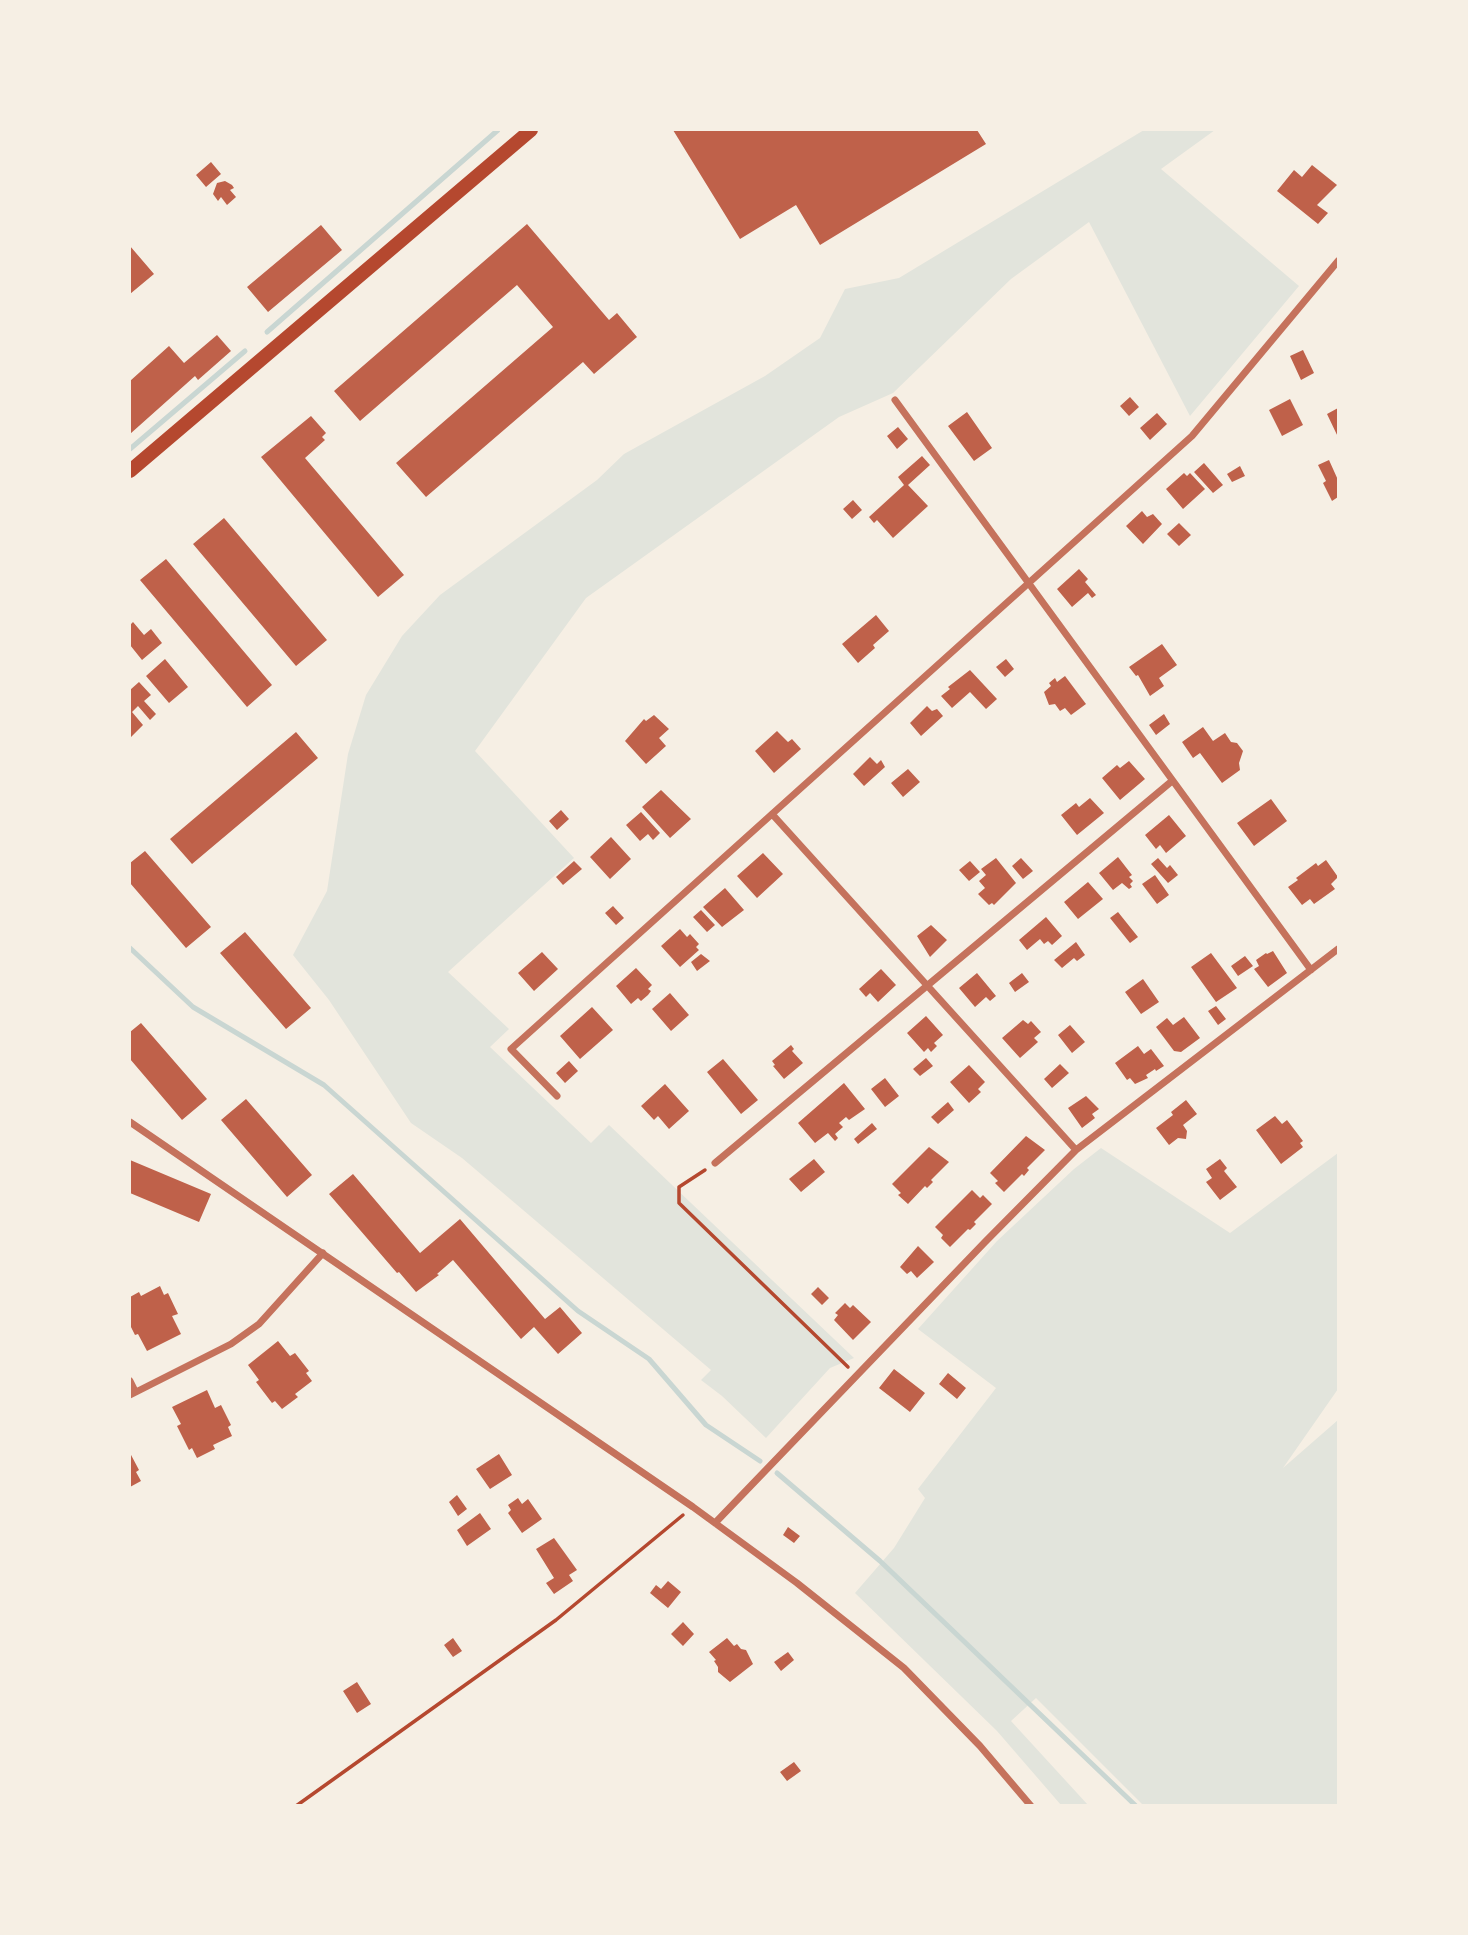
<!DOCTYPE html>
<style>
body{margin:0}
#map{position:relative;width:1468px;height:1935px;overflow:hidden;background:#f6efe4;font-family:"IBM Plex Sans",sans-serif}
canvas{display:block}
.frame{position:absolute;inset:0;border:131px solid #f6efe4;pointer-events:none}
</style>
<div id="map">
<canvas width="1468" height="1935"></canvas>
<div class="frame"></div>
</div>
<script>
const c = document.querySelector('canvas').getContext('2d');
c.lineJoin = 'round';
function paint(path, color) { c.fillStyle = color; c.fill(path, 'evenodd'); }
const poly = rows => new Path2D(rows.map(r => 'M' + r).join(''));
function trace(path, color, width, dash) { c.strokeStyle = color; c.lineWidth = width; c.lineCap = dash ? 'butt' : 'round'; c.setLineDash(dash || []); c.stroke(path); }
const green = poly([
 [1144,130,1215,130,1161,169,1299,286,1190,416,1089,222,1011,279,893,393,839,417,586,598,475,751,574,858,448,972,509,1029,490,1047,591,1143,609,1125,854,1358,830,1368,766,1438,722,1396,701,1380,711,1370,462,1158,411,1123,329,1000,293,955,327,891,348,754,366,695,402,636,440,595,597,480,624,454,765,376,820,338,845,289,899,278],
 [1101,1148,1230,1233,1338,1153,1338,1389,1283,1468,1338,1420,1338,1805,1143,1805,1036,1698,1011,1721,1088,1805,1061,1805,997,1731,855,1593,894,1548,925,1498,918,1489,996,1388,918,1329,997,1241,1074,1169]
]);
const stream = poly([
 [267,332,498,130],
 [130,449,245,351],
 [130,948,193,1007,324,1085,578,1311,649,1359,706,1425,760,1461],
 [777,1473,880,1561,1136,1806]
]);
const building = poly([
 [673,130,977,130,986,144,820,245,796,205,740,239],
 [211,162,221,174,206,187,196,175],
 [1312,165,1337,185,1317,205,1328,213,1318,224,1277,191,1294,170,1302,177],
 [225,181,232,185,234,188,230,190,236,197,227,205,221,197,218,201,213,194,217,183],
 [527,224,609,320,617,313,637,337,594,374,583,362,426,497,396,463,553,327,517,285,360,421,334,391],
 [321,225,342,250,268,312,247,287],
 [130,246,154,274,130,294],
 [217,335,231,351,198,380,195,376,130,434,130,381,169,346,184,363],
 [1303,350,1314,373,1301,380,1290,356],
 [1130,397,1139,407,1129,416,1120,406],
 [1290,399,1303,425,1282,436,1269,410],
 [1338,408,1338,437,1327,414],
 [967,412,992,448,974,461,948,426],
 [1157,413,1167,424,1150,440,1140,428],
 [311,416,326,433,322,437,325,440,305,458,404,575,378,597,261,457],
 [898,427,908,439,897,449,887,436],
 [922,456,930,465,908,485,928,506,893,538,877,520,874,523,869,517,904,485,898,477],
 [1329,460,1338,480,1338,497,1332,501,1323,483,1326,481,1318,465],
 [1204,463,1223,485,1213,493,1194,472],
 [1240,466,1245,476,1232,482,1227,474],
 [1184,473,1187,476,1190,473,1205,489,1183,509,1166,489],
 [853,500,862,510,852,519,843,509],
 [1142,511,1147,517,1153,514,1162,524,1143,544,1126,526],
 [224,518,327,640,296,666,193,544],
 [1179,523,1191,535,1179,546,1167,534],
 [166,559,272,685,247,707,140,580],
 [1079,569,1088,579,1085,582,1096,595,1092,598,1088,593,1072,607,1057,589],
 [876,615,889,631,873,645,875,648,858,663,842,644],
 [133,622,144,635,151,629,162,643,142,660,130,645,130,625],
 [1162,644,1177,665,1159,678,1164,686,1150,696,1138,675,1136,676,1129,667],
 [165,659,188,687,169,703,146,676],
 [1006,659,1014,669,1005,677,996,667],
 [970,670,997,699,986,709,970,692,952,708,941,696,950,689,948,687],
 [1065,676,1086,704,1071,715,1065,708,1060,711,1055,704,1049,705,1044,692,1051,686,1049,683,1055,678,1057,682],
 [139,682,151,695,144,701,156,714,150,720,138,706,132,712,143,725,131,737,130,690],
 [927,706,932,711,937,709,943,716,921,736,910,723],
 [1164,714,1170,724,1156,735,1149,725],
 [654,715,669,729,659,738,666,746,646,764,625,741,644,719,646,721],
 [1203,727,1213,741,1225,733,1231,742,1237,743,1243,751,1239,763,1240,770,1222,783,1200,753,1193,758,1182,742],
 [777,731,788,742,792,739,801,749,774,773,755,751],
 [296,732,318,758,192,864,170,839],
 [870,757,877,764,881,760,885,767,864,786,853,774],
 [1129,761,1145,779,1120,800,1102,778,1117,765,1120,768],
 [908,769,920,782,903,797,891,783],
 [661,790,691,819,670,838,642,807],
 [1090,798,1104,813,1077,835,1061,815,1076,803,1079,807],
 [1271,799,1287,821,1254,846,1237,823],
 [561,810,569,819,557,830,549,821],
 [641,812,660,833,653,840,648,834,640,841,626,825],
 [1169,815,1186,836,1166,853,1160,845,1156,849,1145,835],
 [611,837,631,859,610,879,590,857],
 [145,851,211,927,186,948,130,883,130,863],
 [763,853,783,874,757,898,737,876],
 [1118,857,1132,875,1129,877,1133,881,1130,884,1132,887,1129,889,1122,883,1113,890,1099,873],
 [996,858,1016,883,994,905,992,903,989,905,978,894,985,888,979,881,986,875,981,869],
 [1021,858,1033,871,1023,879,1012,866],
 [1158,858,1167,868,1170,865,1178,875,1168,883,1151,864],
 [1326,860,1338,877,1331,884,1335,889,1314,904,1310,899,1302,905,1288,887,1298,880,1296,878,1316,863,1318,866],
 [574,861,582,869,563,885,556,877],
 [970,861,980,872,969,881,959,870],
 [1155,875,1169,895,1157,904,1142,884],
 [1088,882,1103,899,1078,919,1064,902],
 [725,888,744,910,722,927,703,907],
 [613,906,624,918,616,925,605,913],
 [701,910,715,925,707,932,693,917],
 [1118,912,1138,937,1130,943,1110,918],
 [1046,917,1062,936,1052,945,1048,941,1044,944,1040,939,1027,950,1019,940],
 [931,925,947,940,930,957,917,936],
 [680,929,687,937,690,934,699,944,696,947,699,950,680,967,661,946],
 [245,932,311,1008,286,1029,220,953],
 [1076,942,1085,955,1077,961,1074,958,1062,968,1054,960],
 [1273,951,1287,973,1268,987,1254,969,1259,966,1256,960,1266,953,1267,954],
 [542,952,558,969,534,991,518,973],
 [1211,953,1237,988,1216,1002,1191,967],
 [701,954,710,961,697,971,691,962],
 [1245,956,1253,966,1238,976,1231,966],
 [636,968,652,985,648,989,651,991,648,995,641,1001,638,998,631,1004,616,986],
 [881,969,896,985,878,1002,870,993,866,997,859,989],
 [977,973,996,996,990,1001,986,997,975,1007,959,988],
 [1022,973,1029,982,1015,992,1009,983],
 [1143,979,1159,1002,1141,1014,1125,992],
 [670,993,689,1015,671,1031,652,1009],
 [1216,1006,1226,1019,1218,1025,1208,1011],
 [592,1007,613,1030,580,1059,560,1036],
 [926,1016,943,1035,934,1043,937,1046,931,1052,928,1048,924,1052,907,1033],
 [1184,1017,1200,1038,1181,1052,1174,1051,1156,1027,1167,1018,1173,1025],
 [1023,1020,1028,1024,1031,1021,1041,1032,1034,1038,1038,1042,1020,1058,1002,1038],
 [141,1023,207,1099,182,1120,130,1059,130,1032],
 [1070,1025,1085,1042,1072,1053,1058,1035],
 [791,1045,794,1049,792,1051,803,1063,784,1079,773,1066,775,1065,772,1061],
 [1138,1046,1144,1054,1151,1049,1164,1066,1156,1071,1155,1069,1146,1075,1148,1078,1135,1084,1130,1078,1127,1080,1115,1063],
 [926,1058,933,1066,920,1076,913,1069],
 [723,1059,758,1100,741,1114,707,1072],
 [569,1061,578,1071,565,1083,556,1073],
 [1060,1064,1069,1073,1052,1088,1044,1079],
 [969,1065,985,1082,978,1089,981,1092,969,1103,950,1082],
 [885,1078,899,1096,885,1107,871,1089],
 [844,1083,865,1109,849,1120,846,1117,839,1123,843,1127,835,1134,838,1138,835,1141,828,1133,815,1143,798,1123],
 [665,1084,689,1111,669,1129,658,1116,654,1120,641,1106],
 [1086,1096,1099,1109,1092,1114,1095,1118,1082,1128,1068,1108],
 [246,1099,312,1175,287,1197,221,1120],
 [1186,1100,1197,1114,1183,1125,1187,1131,1186,1139,1178,1138,1169,1145,1156,1128,1173,1115,1171,1112],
 [948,1102,954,1110,938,1124,931,1117],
 [1275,1116,1282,1124,1287,1120,1303,1141,1300,1143,1303,1147,1281,1164,1256,1130],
 [872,1123,877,1129,858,1144,854,1139],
 [1026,1136,1045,1150,1027,1168,1029,1170,1024,1176,1022,1174,1004,1192,995,1183,998,1181,990,1173],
 [929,1147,949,1162,931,1180,933,1182,927,1188,925,1186,908,1204,898,1195,901,1193,892,1184],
 [814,1159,825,1172,801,1192,789,1179],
 [1220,1159,1227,1168,1224,1171,1237,1187,1220,1200,1206,1182,1212,1178,1206,1169],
 [130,1160,211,1194,199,1222,130,1193],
 [353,1174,420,1253,460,1219,545,1319,560,1307,582,1333,558,1354,534,1327,521,1339,453,1260,437,1274,439,1275,416,1292,399,1272,397,1273,329,1194],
 [972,1190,980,1198,983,1195,992,1204,974,1222,976,1224,970,1230,968,1229,950,1247,941,1238,943,1235,935,1227],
 [918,1246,934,1262,917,1278,911,1271,907,1274,900,1267],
 [160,1286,164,1295,168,1293,178,1314,172,1316,181,1334,147,1351,138,1334,135,1335,130,1325,130,1297,139,1292,141,1296],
 [818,1287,829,1298,822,1305,811,1294],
 [845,1303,850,1308,853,1305,871,1322,853,1340,834,1320,838,1315,835,1313],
 [278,1341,290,1356,295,1353,309,1371,306,1373,312,1381,295,1394,298,1397,282,1409,275,1401,272,1403,256,1382,259,1380,248,1365],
 [894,1369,925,1393,910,1412,879,1388],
 [948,1373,966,1388,957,1399,939,1384],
 [207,1390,215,1408,221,1405,231,1425,228,1427,232,1436,213,1445,215,1449,197,1458,192,1448,189,1450,177,1426,181,1424,172,1407],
 [130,1453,139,1470,136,1472,141,1481,130,1487],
 [499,1454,512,1475,490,1489,476,1469],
 [457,1495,467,1509,458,1516,449,1502],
 [518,1498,522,1504,528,1499,542,1519,522,1533,508,1513,511,1510,508,1505],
 [480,1513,491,1529,467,1546,457,1530],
 [788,1527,800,1536,794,1543,783,1535],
 [554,1538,577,1570,569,1575,573,1581,554,1594,546,1583,554,1578,536,1549],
 [668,1581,681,1592,668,1608,650,1593,656,1585,661,1589],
 [683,1622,694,1634,683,1646,671,1634],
 [453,1638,462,1651,453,1657,444,1645],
 [727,1638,734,1646,737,1644,741,1649,746,1650,753,1664,730,1682,718,1672,718,1667,714,1661,716,1660,709,1652],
 [788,1652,794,1660,781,1671,774,1662],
 [357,1682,371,1704,357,1713,343,1691],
 [794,1762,801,1771,787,1781,780,1772]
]);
const path = poly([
 [705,1170,679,1187,679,1203,848,1367],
 [296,1806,556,1620,683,1515]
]);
const minor = poly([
 [895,400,1311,970],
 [772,814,1076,1150],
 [557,1096,511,1049,1192,436,1338,261],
 [130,1122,693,1507,797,1583,904,1668,980,1746,1031,1806],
 [715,1163,1172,781],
 [130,1381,135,1391],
 [130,1395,231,1344,259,1324,323,1253],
 [715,1523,985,1242,1076,1150,1338,949]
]);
const secondary = poly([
 [130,471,531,130]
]);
paint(green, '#e2e4dc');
trace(stream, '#c9d6d2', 5);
paint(building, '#bf614a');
trace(path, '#b5482f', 3.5);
trace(minor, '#c5725c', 7);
trace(secondary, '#b5482f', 14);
</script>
